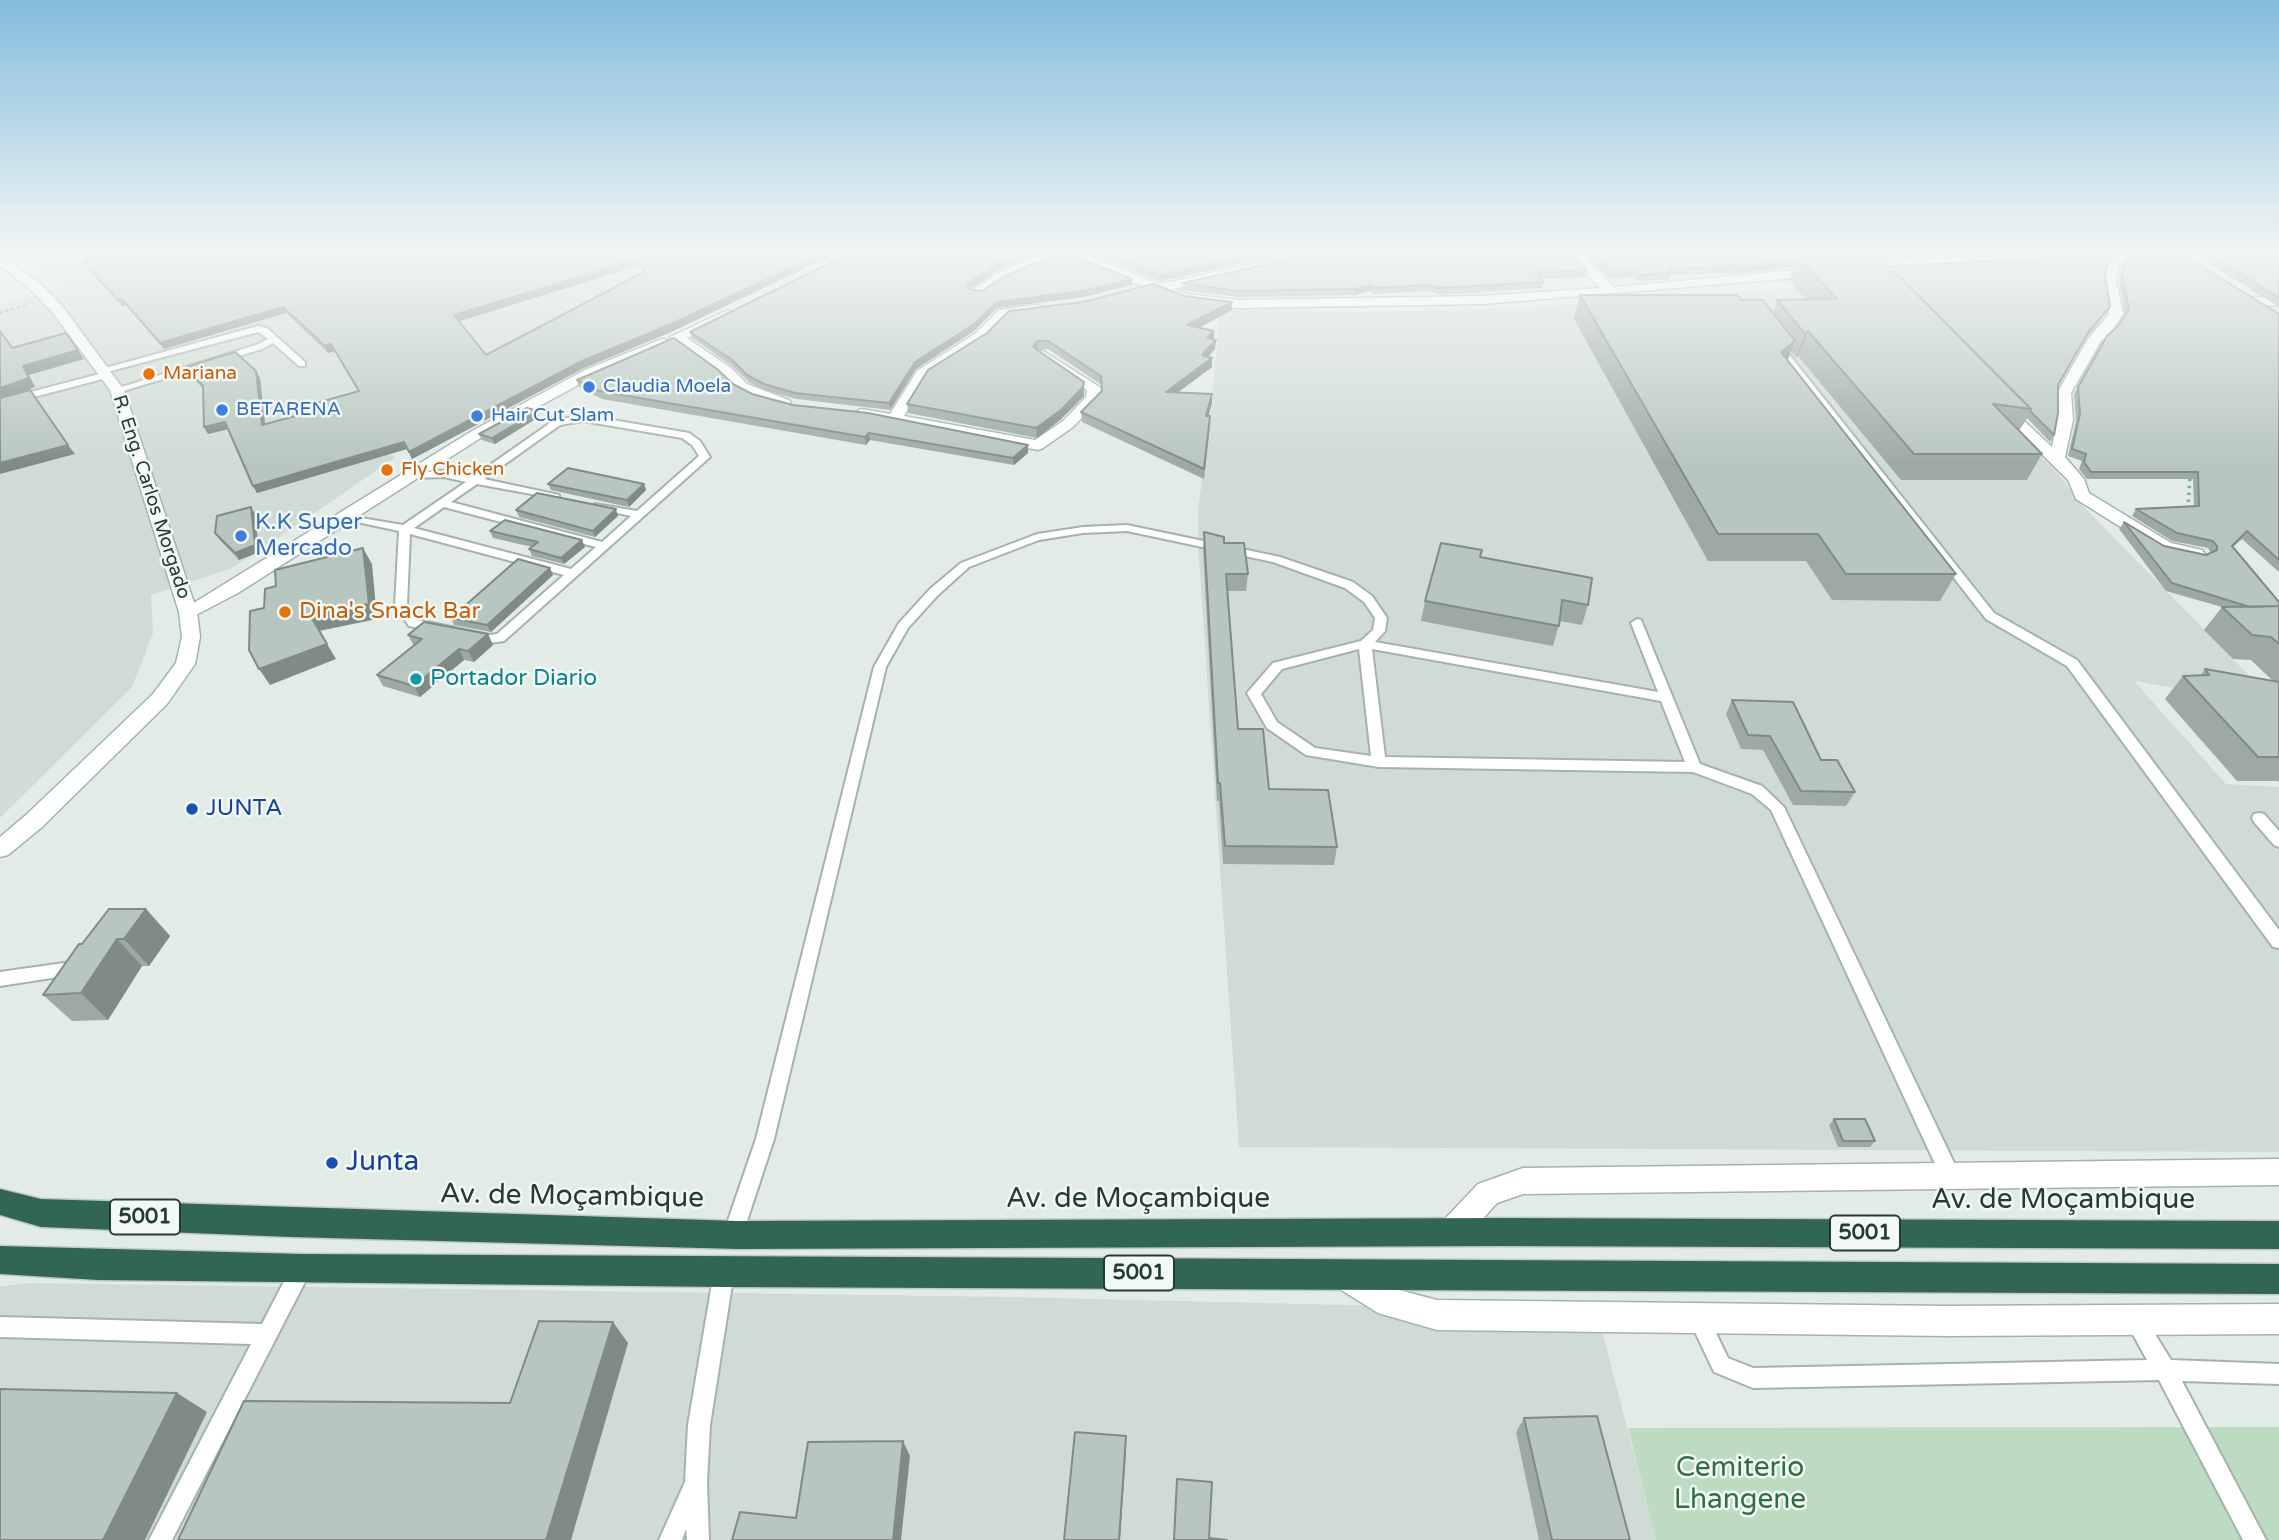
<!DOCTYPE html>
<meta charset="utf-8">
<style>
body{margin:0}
canvas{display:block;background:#e2ebe6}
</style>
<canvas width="2279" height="1540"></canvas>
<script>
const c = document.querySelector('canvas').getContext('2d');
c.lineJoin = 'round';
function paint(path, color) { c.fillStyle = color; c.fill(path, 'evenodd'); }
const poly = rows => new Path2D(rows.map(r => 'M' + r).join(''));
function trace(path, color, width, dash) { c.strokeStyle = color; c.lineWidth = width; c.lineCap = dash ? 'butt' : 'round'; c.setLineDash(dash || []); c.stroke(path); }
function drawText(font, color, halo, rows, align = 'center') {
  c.font = font + ' "Varela Round",sans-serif'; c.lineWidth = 5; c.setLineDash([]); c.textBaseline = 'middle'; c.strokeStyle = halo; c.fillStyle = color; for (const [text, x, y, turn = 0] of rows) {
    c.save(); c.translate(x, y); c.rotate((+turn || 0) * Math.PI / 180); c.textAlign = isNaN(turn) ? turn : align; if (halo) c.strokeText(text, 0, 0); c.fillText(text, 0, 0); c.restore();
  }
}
const built = poly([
 [9,249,688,249,356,444,396,457,256,553,230,569,151,595,153,633,132,687,0,818,0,305,64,287],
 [1870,282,2059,475,2082,505,2279,706,2134,681,2226,784,2279,787,2279,1152,1239,1147,1198,543,1198,509,1211,415,1220,308,1359,312,1516,308],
 [28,1283,1010,1297,1597,1311,1656,1540,0,1540,0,1287]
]);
const green = poly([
 [2279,1427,2279,1540,1656,1540,1628,1428]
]);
const pathFar1 = poly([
 [785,274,805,277],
 [0,313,29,304]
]);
const path = poly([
 [2188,509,2190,476]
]);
const lane = poly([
 [258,326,267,328,305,362,305,366,299,366,273,343,262,349,120,392,112,390,256,345,268,339,258,332,103,373,98,370,258,326],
 [1774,343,1780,343,1994,613,2077,660,2279,930,2279,948,2273,947,2067,666,1986,619,1774,347,1774,343],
 [107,372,110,373,110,377,0,406,0,400,107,372],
 [583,415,689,433,700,441,710,457,504,641,489,643,409,626,395,605,399,531,343,519,343,515,403,525,466,482,444,477,412,478,407,475,408,473,444,471,473,477,553,421,583,415],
 [583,421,682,438,692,445,699,456,637,511,595,504,595,508,631,516,602,542,451,502,477,484,559,499,559,495,484,479,560,425,583,421],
 [444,507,596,547,571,569,414,528,444,507],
 [410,534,564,575,497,634,489,635,417,620,407,605,410,534],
 [1127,525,1280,557,1353,582,1372,596,1387,618,1385,631,1375,642,1658,692,1631,623,1637,619,1641,620,1700,764,1762,786,1784,807,1957,1169,1959,1175,1957,1181,1950,1184,1943,1181,1771,810,1752,794,1693,772,1379,767,1306,755,1267,728,1247,693,1273,663,1361,641,1373,630,1375,618,1364,602,1345,588,1273,562,1127,531,1083,533,1039,540,969,567,938,595,908,628,886,667,774,1139,740,1242,733,1244,726,1242,723,1235,756,1139,874,667,899,623,930,589,961,563,1037,534,1083,527,1127,525],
 [1359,649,1371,756,1315,748,1277,722,1261,694,1282,669,1359,649],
 [1372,649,1661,701,1685,762,1385,757,1372,649],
 [2259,813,2264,814,2279,831,2279,847,2274,845,2254,822,2252,818,2254,814,2259,813],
 [78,961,84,963,86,968,84,973,0,986,0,972,78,961],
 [301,1259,308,1262,311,1269,308,1276,172,1540,149,1540,251,1344,0,1337,0,1317,262,1324,294,1262,301,1259],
 [724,1262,731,1265,734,1272,710,1425,707,1482,709,1540,687,1540,686,1529,682,1540,659,1540,685,1482,688,1425,714,1272,717,1265,724,1262],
 [1698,1307,1705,1310,1728,1358,1753,1368,2147,1360,2125,1320,2128,1313,2135,1310,2142,1313,2171,1360,2279,1364,2279,1384,2182,1381,2266,1540,2243,1540,2159,1380,1753,1388,1714,1372,1688,1317,1691,1310,1698,1307]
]);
const street = poly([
 [1051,249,1069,249,1160,284,1325,249,1353,249,1173,289,1187,294,1237,300,1483,296,1600,288,1563,249,1576,249,1614,287,1819,268,1825,272,1819,276,1483,304,1237,308,1180,301,1062,255,1004,280,981,295,971,295,970,292,996,274,1051,249],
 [2119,249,2180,251,2174,255,2126,257,2119,266,2116,281,2123,314,2112,331,2101,341,2071,393,2073,420,2065,457,2084,479,2089,493,2171,543,2202,550,2205,554,2202,558,2196,559,2159,551,2076,499,2068,480,1995,408,2002,404,2007,405,2052,447,2057,420,2057,393,2088,339,2109,314,2104,281,2107,266,2113,258,1879,271,1873,267,1879,263,2119,249],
 [2254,297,2279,298,2279,306,2249,304,2249,298,2254,297],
 [1036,305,1041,306,1041,312,1008,316,986,339,927,377,904,416,1035,440,1063,421,1086,397,1087,390,1038,358,1038,352,1043,351,1101,388,1098,401,1073,427,1043,448,1038,450,861,417,854,413,861,409,890,414,917,371,976,333,999,310,1036,305],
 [728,310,735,314,733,317,687,338,731,368,747,384,789,400,791,403,789,406,784,407,755,399,737,390,721,374,670,337,728,310],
 [662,339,667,340,667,346,595,376,482,437,238,593,194,616,188,618,179,612,472,431,585,370,662,339],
 [2279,1159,2279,1185,1523,1194,1497,1203,1462,1242,1452,1246,1442,1242,1438,1232,1442,1222,1478,1184,1523,1168,2279,1159],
 [1345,1261,1395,1289,1437,1300,1948,1306,2279,1304,2279,1334,1948,1336,1437,1330,1378,1313,1335,1286,1330,1276,1335,1266,1345,1261]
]);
const secondary = poly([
 [0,255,39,282,63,307,124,390,197,612,200,637,195,664,167,704,42,827,8,855,0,857,0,837,26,815,153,694,176,663,182,637,179,612,110,390,53,313,29,288,0,265,0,255]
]);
const highway = poly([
 [0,1189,41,1199,738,1221,1501,1218,2279,1221,2279,1249,1501,1246,738,1249,291,1237,41,1227,0,1215,0,1189],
 [0,1246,301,1254,2279,1264,2279,1294,724,1287,98,1280,0,1274,0,1246]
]);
const wall = poly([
 [78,249,845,249,671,332,584,368,412,459,407,449,257,493,228,429,208,434,204,427,203,389,190,374,186,367,260,378,265,425,313,411,310,405,359,392,335,351,328,353,286,313,164,349,126,305,122,306,88,269,84,262,89,261],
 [640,265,643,272,486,355,459,321],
 [1078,249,1310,249,1160,281],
 [1580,249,2063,249,1882,260,1889,266,2105,274,2106,313,2086,338,2058,385,2054,435,2050,442,2027,418,2019,431,2042,454,2027,480,1901,480,1798,356,1796,358,1791,352,1788,360,1956,574,1940,601,1832,600,1806,561,1708,561,1574,319,1580,295,1741,300,1773,313,1777,300,1806,300,1789,280,1794,267,1739,273,1671,275,1670,279,1637,281,1633,277,1608,278],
 [2186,249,2279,249,2279,307],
 [2125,261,2279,314,2279,572,2242,539,2233,547,2279,602,2279,782,2278,781,2237,781,2165,699,2183,676,2200,676,2205,669,2273,681,2251,660,2233,659,2204,630,2222,607,2166,591,2119,529,2124,522,2164,546,2206,555,2211,553,2208,548,2172,541,2132,516,2136,509,2194,506,2193,479,2087,479,2079,469,2082,461,2068,456,2076,421,2074,394,2107,336,2118,326,2125,315,2119,281,2121,267],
 [1587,270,1585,277,1541,279,1544,282,1542,288,1458,294,1437,294,1429,291,1373,294,1371,291,1354,295,1237,297,1182,290,1183,283],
 [995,272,969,290,982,291,1132,279,1132,285,1083,297,997,308,974,331,916,369,890,410,797,399,766,391,749,382,732,366,692,338,690,332],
 [1185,296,1232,302,1232,310,1198,328,1214,331,1214,340,1216,340,1215,349,1208,357,1212,358,1212,367,1177,393,1212,394,1212,403,1208,416,1210,416,1210,426,1204,479,1082,422,1081,412,1102,391,1102,385,1048,349,1038,350,1084,382,1084,396,1061,419,1037,438,908,413,907,404,928,370],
 [577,380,733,384,752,394,793,405,1028,445,1028,453,1014,465,870,440,866,445,602,399,579,387],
 [537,411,539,417,495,444,482,440,479,434],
 [548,484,644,484,646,490,629,507,551,490],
 [516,510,618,516,595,537,519,517],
 [255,514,259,552,239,560,219,539,215,533],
 [490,531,585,547,564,564,532,556,529,549,532,547,493,538],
 [1204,532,1224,543,1248,574,1246,591,1228,591,1238,729,1269,789,1337,847,1334,865,1223,864,1219,801,1217,801,1203,550],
 [1480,557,1588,605,1582,625,1560,621,1553,646,1421,621,1425,601],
 [553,575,491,632,454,625,451,618],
 [488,634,493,645,474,662,464,660,420,697,383,686,377,675,414,646,408,635],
 [1732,700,1821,760,1855,792,1846,806,1793,805,1763,750,1741,749,1726,714],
 [146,909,170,936,149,966,142,966,108,1020,72,1021,43,995,82,944],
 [1834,1119,1875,1141,1870,1147,1838,1147,1829,1125],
 [1524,1418,1630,1540,1539,1540,1516,1432]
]);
const shadedWall = poly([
 [831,249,845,249,671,332,584,368,412,459,409,452,582,361],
 [1030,249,1044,249,995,272,969,290,969,296,968,283,994,266],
 [1281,249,1310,249,1160,281,1160,275],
 [639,259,640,265,457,322,454,315],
 [1796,261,1794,267,1739,273,1741,266],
 [1132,279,1132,285,1083,297,997,308,974,331,916,369,890,410,889,403,915,362,997,302],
 [1372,285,1371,291,1354,295,1355,289],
 [122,299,126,305,122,306,118,300],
 [1232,302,1232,310,1187,334,1187,325],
 [283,307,286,313,164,349,160,343],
 [2110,307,2106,313,2086,338,2089,331],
 [1214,331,1214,340,1207,338],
 [1808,331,1798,356,1796,358,1805,334],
 [1216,340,1215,349,1202,364,1202,355],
 [1037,341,1038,349,1033,355,1033,347],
 [1795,341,1785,366,1781,352],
 [331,344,335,351,328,353,325,346],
 [78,350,84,359,29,375,35,387,0,399,0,388,23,366],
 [1212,358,1212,367,1166,401,1166,392],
 [256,371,260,378,266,432,262,425],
 [1084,382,1084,396,1061,419,1037,438,1036,428],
 [1212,394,1212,403,1206,425,1206,416],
 [537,411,539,417,495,444,492,438],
 [225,422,229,429,208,434,204,427],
 [869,433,870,440,866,445,865,437],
 [404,442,407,449,257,493,253,486],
 [68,445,75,454,0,474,0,463],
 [1028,445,1028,453,1014,465,1013,458],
 [644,484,646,490,629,507,627,500],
 [251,507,255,514,259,552,239,560,235,553],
 [616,509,618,516,595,537,593,531],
 [582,540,585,547,564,564,561,558],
 [363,548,372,564,377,619,319,631,310,615],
 [550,568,553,575,491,632,487,625],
 [488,634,493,645,474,662,468,651],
 [327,644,336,659,270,685,259,669],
 [459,649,464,660,420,697,414,686],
 [146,909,170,936,149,966,124,939],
 [117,939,142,966,108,1020,81,993],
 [613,1322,628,1343,571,1540,546,1540],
 [177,1393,207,1412,145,1540,103,1540],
 [1126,1436,1126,1451,1120,1540,1119,1540],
 [903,1441,910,1456,901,1540,893,1540]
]);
const building = poly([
 [80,249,831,249,669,325,582,361,409,452,404,442,253,486,225,422,204,427,203,386,186,367,235,352,256,371,262,425,314,411,310,405,359,391,331,344,325,346,283,307,160,343,122,299,118,300,84,262,91,260,80,249],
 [639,259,644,272,486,355,454,315,639,259],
 [858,249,1030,249,994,266,968,283,968,289,982,291,1005,276,1062,252,1132,279,1082,291,997,302,974,324,915,362,889,403,795,393,764,384,747,375,731,359,690,332,858,249],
 [1094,249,1281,249,1160,275,1094,249],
 [1336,249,1567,249,1587,270,1535,273,1544,282,1459,287,1438,288,1430,285,1374,288,1372,285,1355,289,1237,291,1183,283,1336,249],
 [1588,249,1955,249,1877,254,1874,251,1798,257,1796,261,1741,266,1670,269,1672,273,1639,275,1635,270,1610,271,1588,249],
 [2200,249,2279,249,2279,298,2200,249],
 [1874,251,2031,409,1993,404,2042,454,1914,454,1808,331,1805,334,1777,300,1837,299,1798,257,1874,251],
 [2176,251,2279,314,2279,560,2247,531,2232,546,2279,602,2279,606,2250,607,2172,583,2124,522,2164,546,2206,555,2217,550,2217,546,2213,541,2177,533,2136,509,2199,506,2198,472,2091,472,2084,462,2086,454,2072,449,2080,414,2078,387,2107,336,2118,326,2129,309,2122,275,2125,261,2131,253,2176,251],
 [2111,255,2105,274,2110,307,2089,331,2058,385,2058,413,2054,435,2030,411,2031,409,1889,266,2111,255],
 [1153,284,1185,296,1232,302,1187,325,1214,331,1207,338,1216,340,1202,355,1212,358,1166,392,1212,394,1206,416,1210,416,1204,469,1081,412,1102,391,1101,376,1048,341,1037,341,1033,347,1084,382,1083,387,1061,410,1036,428,907,404,928,370,987,333,1009,311,1083,302,1153,284],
 [1580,295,1737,295,1741,300,1763,300,1795,341,1781,352,1956,574,1846,574,1818,534,1718,534,1580,295],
 [0,331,12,348,66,333,78,350,23,366,29,378,0,388,0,331],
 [674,338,717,369,733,384,752,394,793,405,868,413,1028,445,1013,458,869,433,865,437,599,391,577,380,674,338],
 [30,390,68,445,0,463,0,398,30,390],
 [527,408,537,411,492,438,479,434,527,408],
 [568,468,644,484,627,500,548,484,568,468],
 [537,493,616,509,593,531,516,510,537,493],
 [251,507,255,545,235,553,215,533,217,516,251,507],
 [505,520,582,540,561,558,529,549,538,542,490,531,505,520],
 [1204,532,1224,537,1224,543,1244,543,1248,574,1226,574,1238,729,1263,729,1269,789,1328,790,1337,847,1225,846,1220,783,1218,783,1204,532],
 [1441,543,1482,550,1480,557,1592,578,1588,605,1562,600,1559,626,1425,601,1441,543],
 [363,548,369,604,310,615,327,644,259,669,249,650,250,611,264,608,265,589,276,586,275,570,363,548],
 [518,559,550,568,487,625,451,618,518,559],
 [2279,606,2279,644,2271,637,2252,635,2222,607,2279,606],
 [424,622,488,634,468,651,459,649,414,686,377,675,422,639,408,635,424,622],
 [2205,669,2279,682,2279,757,2258,757,2183,676,2209,675,2205,669],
 [1732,700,1793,702,1821,760,1837,760,1855,792,1801,791,1770,736,1748,735,1732,700],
 [109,909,146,909,124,939,117,939,81,993,43,995,79,944,82,944,109,909],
 [1834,1119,1865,1119,1875,1141,1843,1141,1834,1119],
 [539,1321,613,1322,546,1540,178,1540,244,1401,510,1403,539,1321],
 [0,1389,177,1393,103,1540,0,1540,0,1389],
 [1597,1416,1630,1540,1552,1540,1524,1418,1597,1416],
 [1075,1432,1126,1436,1119,1540,1064,1540,1075,1432],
 [903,1441,893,1540,732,1540,740,1512,796,1518,808,1442,903,1441],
 [1177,1479,1212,1482,1209,1538,1227,1540,1174,1540,1177,1479]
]);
const markers = [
 [149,374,7,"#e8710a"],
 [589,387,7,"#3f7fe0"],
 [222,410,7,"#3f7fe0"],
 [477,416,7,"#3f7fe0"],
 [387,470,7,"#e8710a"],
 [241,536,7,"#3f7fe0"],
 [285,612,7,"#e8710a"],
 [416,679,7,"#0f9aa8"],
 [192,809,7,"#1a4fb4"],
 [332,1163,7,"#1a4fb4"]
];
const farFoodnames = [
 ["Mariana",163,374],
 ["Fly Chicken",401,470]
];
const farShopnames = [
 ["Claudia Moela",603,387],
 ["BETARENA",236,410],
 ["Hair Cut Slam",491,416]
];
const farStreetnames = [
 ["R. Eng. Carlos Morgado",151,497,72]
];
const shields = [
 [145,1217,70],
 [1865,1233,70],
 [1139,1273,70]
];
const shieldNames = [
 ["5001",145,1217],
 ["5001",1865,1233],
 ["5001",1139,1273]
];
const shopNames = [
 ["K.K Super",255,523],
 ["Mercado",255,549]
];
const foodNames = [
 ["Dina's Snack Bar",299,612]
];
const cultureNames = [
 ["Portador Diario",430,679]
];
const transitNames = [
 ["JUNTA",206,809]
];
const nearTransitnames = [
 ["Junta",346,1163]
];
const nearStreetnames = [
 ["Av. de Moçambique",572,1197,1],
 ["Av. de Moçambique",1138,1200],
 ["Av. de Moçambique",2063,1201]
];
const nearParknames = [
 ["Cemiterio",1740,1469],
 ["Lhangene",1740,1501]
];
paint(built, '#d0dbd5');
paint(green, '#bcdbc1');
trace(lane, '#a5b3ac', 4);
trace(street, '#a5b3ac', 3);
trace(secondary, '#a1b6ad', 3);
trace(highway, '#c1c8c6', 3);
trace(pathFar1, '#84ad9c', 2.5, [2.5, 3.5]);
trace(path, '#84ad9c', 3.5, [2.5, 4.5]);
paint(lane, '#fff');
paint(street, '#fff');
paint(secondary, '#fff');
paint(highway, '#316555');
paint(wall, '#9daaa4');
paint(shadedWall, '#808b86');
paint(building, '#b7c6bf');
trace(building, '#808b86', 2);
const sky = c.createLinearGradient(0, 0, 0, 465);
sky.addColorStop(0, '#83bcdd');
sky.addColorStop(0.54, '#f2f6f4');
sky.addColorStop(1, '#f2f6f400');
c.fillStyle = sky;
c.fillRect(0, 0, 2279, 465);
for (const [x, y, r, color] of markers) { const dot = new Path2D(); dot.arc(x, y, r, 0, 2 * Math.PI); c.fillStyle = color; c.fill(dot); trace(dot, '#f2f8f5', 2.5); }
drawText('19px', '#c56008', '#f2f8f5', farFoodnames, 'left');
drawText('19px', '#366cbe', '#f2f8f5', farShopnames, 'left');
drawText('19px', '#233b32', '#f2f8f5', farStreetnames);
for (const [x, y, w] of shields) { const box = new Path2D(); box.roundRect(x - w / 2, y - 17.5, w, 35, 5); c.fillStyle = '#f2f8f5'; c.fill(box); trace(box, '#233b32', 2); }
drawText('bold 21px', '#233b32', null, shieldNames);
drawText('23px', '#366cbe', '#f2f8f5', shopNames, 'left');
drawText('23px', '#c56008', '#f2f8f5', foodNames, 'left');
drawText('23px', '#0d838f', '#f2f8f5', cultureNames, 'left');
drawText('23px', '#164399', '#f2f8f5', transitNames, 'left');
drawText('28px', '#164399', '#f2f8f5', nearTransitnames, 'left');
drawText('28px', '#233b32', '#f2f8f5', nearStreetnames);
drawText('28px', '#306f42', '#f2f8f5', nearParknames);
</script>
